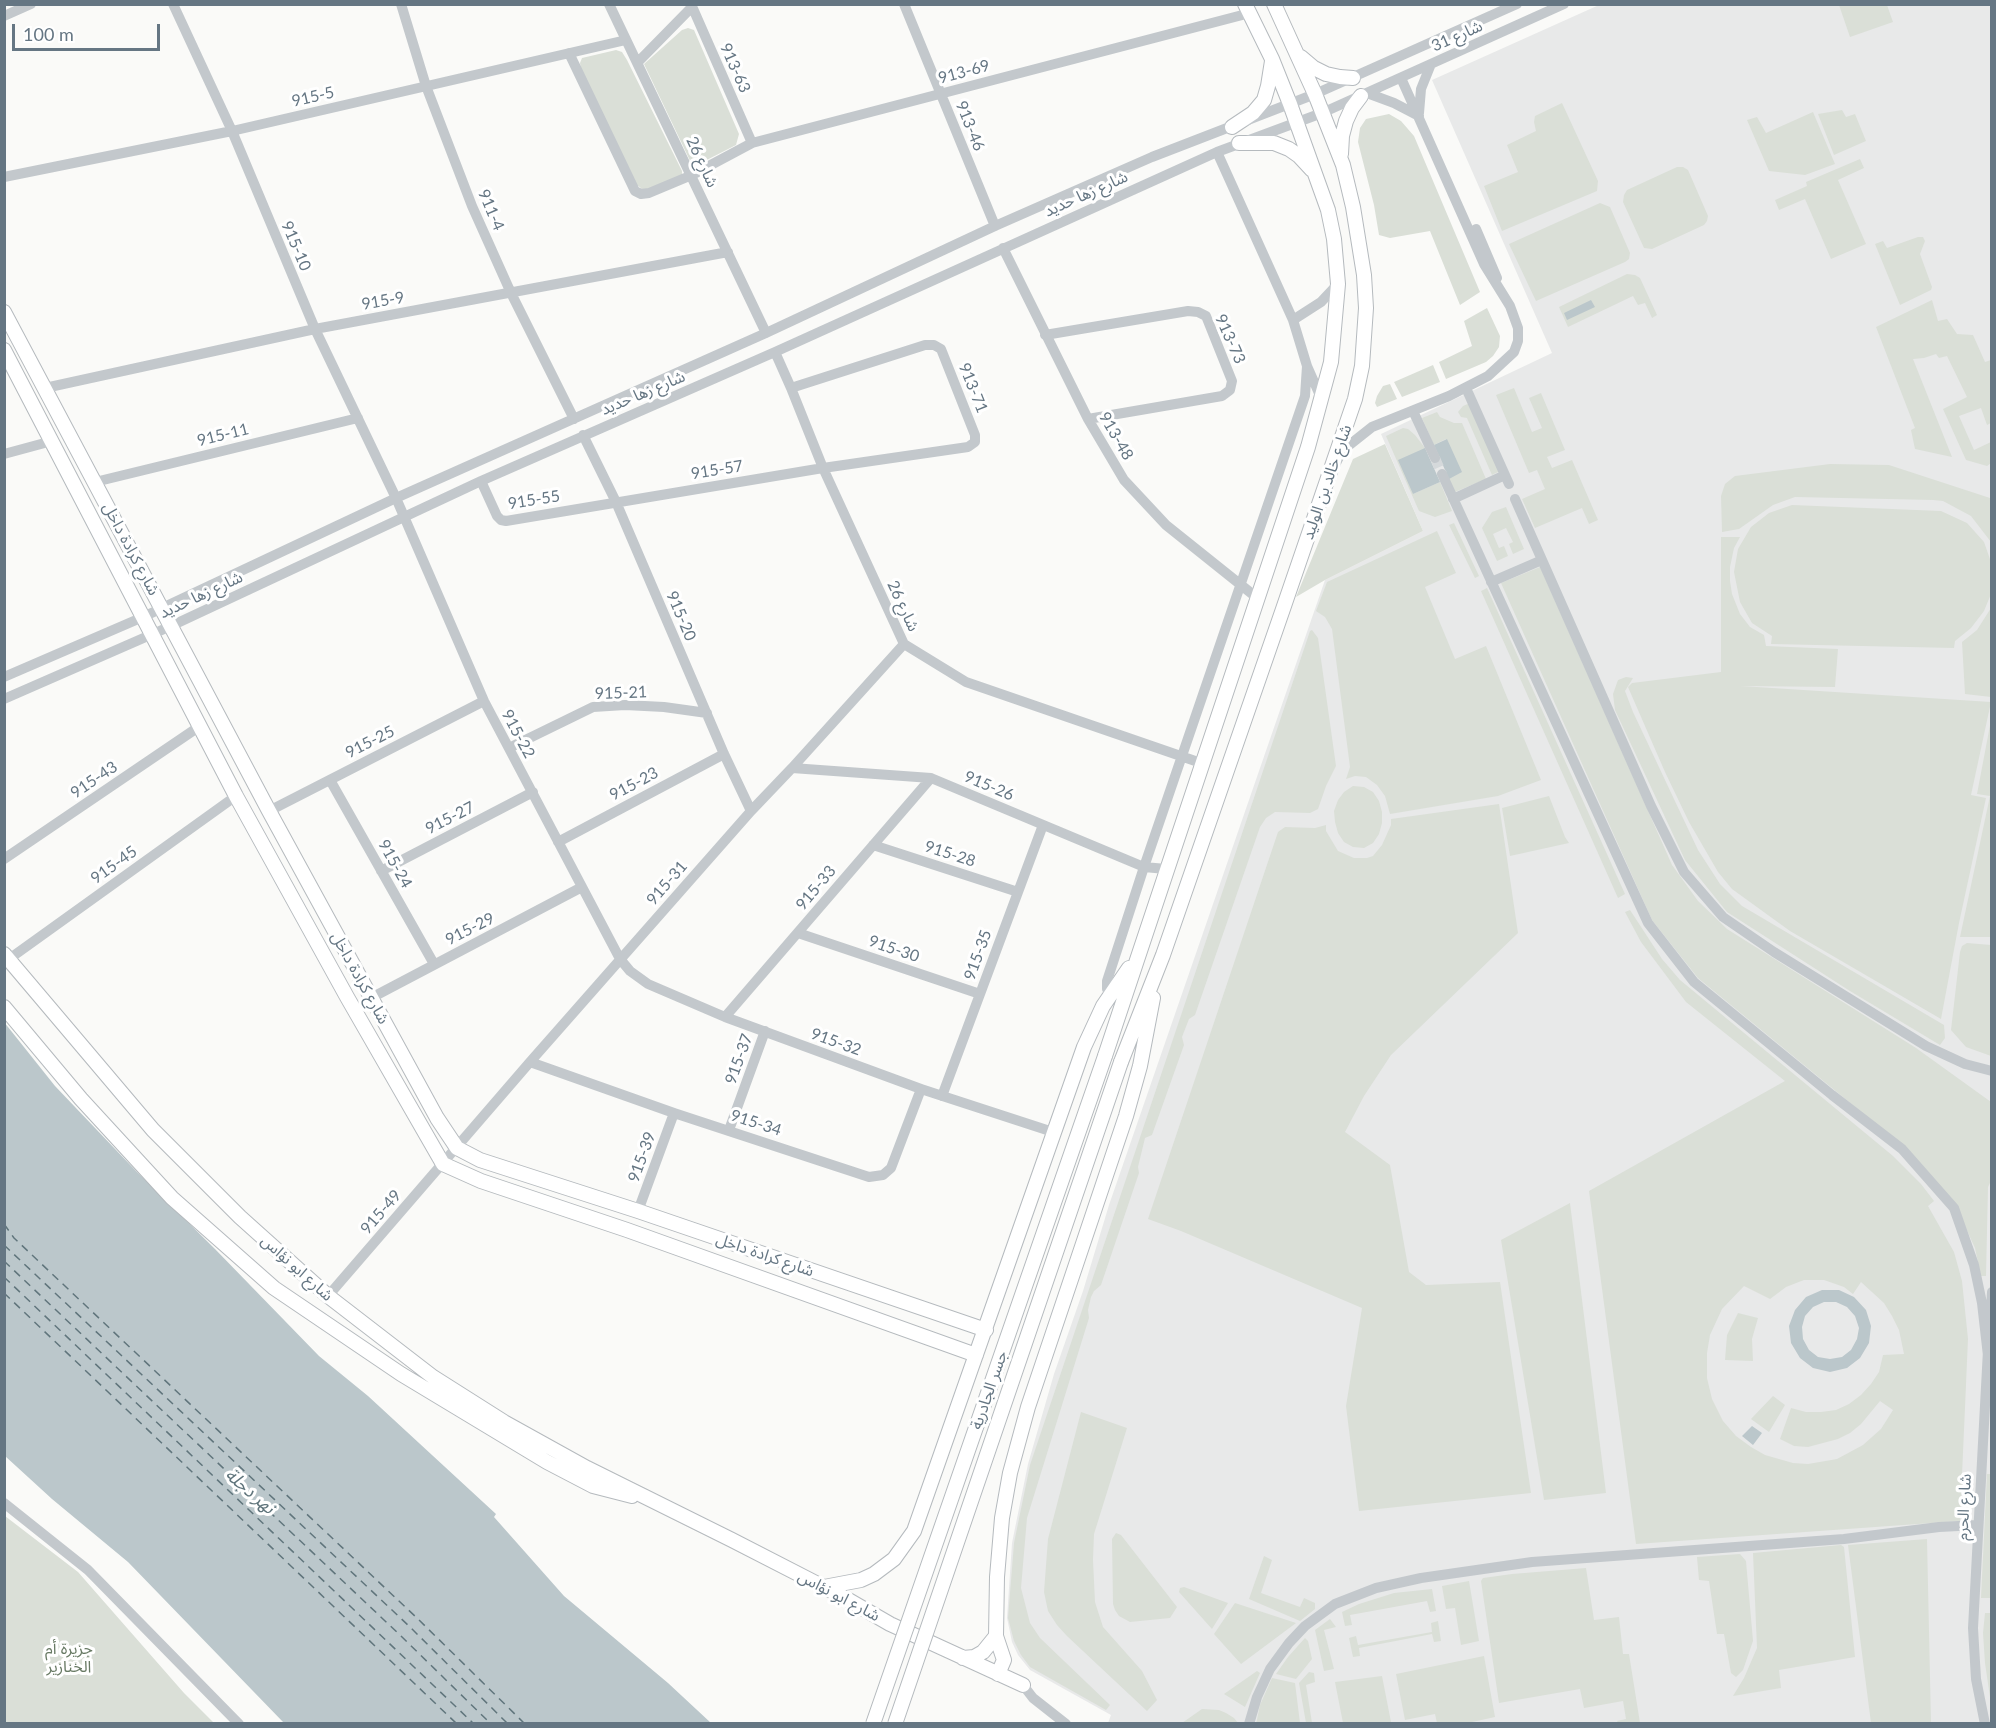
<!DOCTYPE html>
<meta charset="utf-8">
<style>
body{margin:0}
#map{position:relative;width:1996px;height:1728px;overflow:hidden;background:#fafaf8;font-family:Lato,sans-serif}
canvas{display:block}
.frame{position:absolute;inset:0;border:6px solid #657683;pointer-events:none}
.scale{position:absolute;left:12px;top:24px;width:148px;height:27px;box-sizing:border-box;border:3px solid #657683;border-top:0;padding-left:8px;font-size:18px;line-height:21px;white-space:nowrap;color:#657683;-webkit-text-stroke:4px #fff;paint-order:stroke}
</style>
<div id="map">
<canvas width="1996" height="1728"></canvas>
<div class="frame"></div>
<div class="scale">100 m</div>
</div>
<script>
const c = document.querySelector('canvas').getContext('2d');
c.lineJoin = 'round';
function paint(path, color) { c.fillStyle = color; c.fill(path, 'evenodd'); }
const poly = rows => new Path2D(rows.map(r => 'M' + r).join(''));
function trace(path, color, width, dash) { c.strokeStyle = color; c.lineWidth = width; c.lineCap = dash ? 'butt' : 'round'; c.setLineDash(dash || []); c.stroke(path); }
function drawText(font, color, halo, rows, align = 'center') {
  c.font = font + ' Lato,"Noto Sans Arabic",sans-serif'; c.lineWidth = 6; c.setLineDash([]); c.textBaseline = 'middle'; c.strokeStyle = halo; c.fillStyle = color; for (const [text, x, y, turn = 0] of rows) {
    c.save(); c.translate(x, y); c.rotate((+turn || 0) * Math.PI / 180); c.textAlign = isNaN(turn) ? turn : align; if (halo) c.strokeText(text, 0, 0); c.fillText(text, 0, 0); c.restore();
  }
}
const built = poly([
 [1599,5,1991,5,1991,1723,1108,1723,1111,1715,1030,1670,1018,1655,1012,1642,1007,1618,1012,1543,1028,1464,1054,1374,1083,1291,1109,1205,1325,580,1423,531,1381,434,1552,353,1432,80]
]);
const green = poly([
 [1839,5,1887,5,1893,22,1850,37],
 [688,28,694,30,739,134,736,145,693,167,644,64,682,30],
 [616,50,622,52,627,60,682,171,682,175,649,190,642,189,637,185,581,69,580,63,582,58],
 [1562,103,1598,181,1597,191,1502,231,1484,186,1518,172,1507,145,1536,131,1534,122,1535,116],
 [1842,110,1846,117,1855,114,1866,141,1834,155,1818,114],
 [1813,112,1835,164,1805,175,1769,171,1747,120,1757,117,1766,133],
 [1389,114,1401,121,1414,136,1480,292,1460,305,1430,231,1390,238,1379,235,1374,205,1358,142,1360,128,1366,119],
 [1860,159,1864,168,1838,180,1866,244,1831,259,1805,199,1779,210,1775,200,1807,186,1806,182],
 [1677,167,1683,167,1688,170,1708,216,1707,221,1704,225,1652,249,1644,248,1623,202,1624,195,1627,190],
 [1600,203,1610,207,1630,253,1629,259,1625,262,1536,301,1509,244],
 [1918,237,1923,237,1925,241,1920,254,1932,287,1931,290,1900,305,1875,244,1883,241,1887,248],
 [1627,274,1635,275,1640,278,1657,315,1652,318,1645,303,1638,305,1633,296,1568,327,1559,307],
 [1932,300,1938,321,1947,319,1957,334,1973,335,1985,362,1991,360,1991,423,1987,425,1981,408,1959,416,1974,450,1991,442,1991,463,1987,466,1966,460,1943,409,1967,397,1947,356,1939,358,1936,354,1924,358,1913,359,1952,457,1915,449,1911,430,1915,428,1876,327],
 [1487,308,1500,336,1499,347,1493,356,1486,362,1446,379,1439,362,1472,346,1464,321],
 [1433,365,1440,382,1402,397,1394,382],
 [1390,384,1397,399,1377,407,1375,403,1377,396,1383,386],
 [1514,388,1532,432,1542,428,1529,398,1541,393,1565,450,1547,457,1552,468,1572,460,1598,520,1589,524,1582,508,1535,528,1522,499,1545,489,1537,470,1529,473,1496,395],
 [1470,403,1498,469,1498,472,1492,475,1467,418,1461,417,1458,412,1463,406],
 [1437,412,1440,417,1454,423,1462,423,1486,479,1455,492,1449,479,1446,439,1434,445,1422,418],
 [1403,428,1408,429,1415,435,1425,448,1413,494,1440,482,1452,511,1435,517,1419,511,1386,436],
 [1385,444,1423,531,1325,580,1296,597,1353,459],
 [1830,464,1889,465,1990,498,1991,542,1971,516,1943,501,1933,500,1795,497,1773,505,1739,529,1722,532,1721,496,1725,484,1735,476],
 [1792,505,1941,511,1967,523,1984,542,1991,562,1991,594,1984,611,1971,628,1955,641,1954,648,1771,644,1772,636,1752,623,1740,602,1734,572,1738,549,1751,527,1769,513],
 [1506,507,1524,549,1513,554,1509,544,1513,542,1506,528,1493,534,1499,548,1504,546,1508,556,1497,561,1482,528,1492,512],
 [1454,523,1479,576,1475,578,1449,525],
 [1437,531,1456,573,1425,587,1455,659,1486,646,1541,780,1498,796,1390,814,1385,796,1377,785,1366,777,1355,776,1346,779,1350,767,1332,629,1325,617,1316,611,1327,582],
 [1721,537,1740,537,1734,548,1730,567,1730,581,1732,594,1740,614,1750,627,1764,635,1766,646,1838,649,1835,687,1741,686,1991,702,1971,795,1986,798,1959,923,1941,1019,1790,931,1732,889,1718,872,1689,822,1665,772,1628,687,1632,683,1721,672],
 [1540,567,1672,865,1698,901,1727,929,1916,1048,1991,1102,1992,1179,1988,1187,1986,1276,1981,1276,1975,1248,1954,1202,1910,1152,1698,978,1652,920,1501,583],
 [1487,588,1625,894,1618,898,1481,591],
 [1991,608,1991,697,1965,694,1962,642,1977,630],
 [1312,630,1318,638,1336,766,1326,786,1318,809,1310,813,1275,812,1266,818,1260,827,1195,1015,1189,1019,1182,1037,1184,1045,1152,1135,1145,1138,1138,1167,1139,1173,1101,1285,1094,1291,1091,1297,1088,1310,1089,1318,1027,1518,1021,1588,1030,1623,1040,1638,1110,1705,1106,1710,1030,1667,1021,1655,1014,1641,1008,1618,1014,1543,1030,1465,1310,631],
 [1626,677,1633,678,1625,691,1633,712,1698,850,1720,884,1742,906,1944,1025,1945,1038,1940,1045,1850,991,1727,912,1685,860,1615,710,1613,694,1618,680],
 [1991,720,1991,937,1960,937,1990,796,1977,794],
 [1353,786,1364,787,1373,792,1379,801,1382,812,1382,823,1379,834,1373,843,1364,848,1353,847,1344,842,1338,833,1335,822,1334,811,1338,800,1344,792],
 [1549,796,1565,837,1569,843,1510,856,1502,808],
 [1499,804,1518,933,1391,1055,1364,1096,1345,1132,1390,1165,1409,1272,1426,1285,1500,1282,1531,1493,1359,1511,1346,1406,1362,1308,1181,1231,1148,1219,1278,832,1285,827,1315,828,1326,825,1326,831,1338,851,1354,858,1367,858,1373,856,1382,845,1391,825,1391,819],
 [1630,910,1662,959,1680,980,1893,1156,1921,1184,1934,1201,1928,1206,1954,1252,1962,1281,1968,1339,1960,1521,1636,1544,1589,1191,1785,1081,1686,1002,1641,942,1625,912],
 [1804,1280,1824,1280,1844,1287,1853,1294,1861,1282,1884,1303,1892,1316,1899,1330,1904,1354,1883,1355,1879,1372,1871,1384,1861,1395,1849,1404,1836,1410,1821,1412,1806,1412,1791,1408,1780,1439,1794,1446,1808,1447,1838,1439,1850,1433,1861,1424,1880,1401,1893,1410,1881,1429,1863,1445,1837,1459,1808,1464,1793,1463,1765,1455,1751,1447,1736,1436,1723,1421,1712,1399,1707,1378,1707,1353,1710,1335,1722,1309,1744,1286,1770,1299,1786,1287],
 [1967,943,1991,945,1991,1056,1966,1047,1951,1030,1960,952,1962,946],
 [1570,1203,1606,1493,1544,1500,1501,1240],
 [1738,1313,1758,1318,1752,1339,1753,1361,1725,1360,1727,1335],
 [1773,1396,1785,1405,1769,1432,1751,1419],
 [1081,1412,1127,1428,1094,1534,1093,1560,1095,1602,1103,1627,1142,1671,1157,1700,1147,1711,1067,1636,1057,1625,1048,1611,1044,1592,1048,1539],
 [1987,1474,1992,1474,1991,1598,1981,1598],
 [5,1516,78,1572,184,1693,214,1723,5,1723],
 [1116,1533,1121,1535,1177,1607,1170,1618,1130,1622,1119,1616,1115,1610,1113,1604,1112,1539],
 [1927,1539,1931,1723,1871,1723,1848,1545],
 [1841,1545,1844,1547,1855,1657,1779,1670,1781,1688,1733,1696,1744,1678,1757,1648,1753,1553],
 [1740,1554,1746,1561,1753,1641,1743,1670,1736,1677,1731,1673,1724,1634,1717,1634,1709,1581,1699,1580,1697,1557],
 [1264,1556,1272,1560,1261,1593,1300,1607,1304,1598,1315,1603,1315,1609,1300,1621,1249,1599],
 [1586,1568,1594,1620,1619,1617,1623,1654,1629,1654,1640,1723,1618,1723,1617,1721,1626,1719,1623,1701,1584,1708,1580,1689,1499,1703,1481,1581,1483,1578,1512,1574],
 [1469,1581,1479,1641,1461,1645,1455,1608,1446,1609,1442,1586],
 [1184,1587,1228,1603,1212,1629,1179,1592,1180,1588],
 [1432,1589,1436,1611,1430,1612,1427,1601,1350,1615,1352,1625,1345,1626,1342,1612,1359,1604,1394,1593],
 [1235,1603,1296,1623,1241,1664,1214,1634],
 [1985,1613,1991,1613,1991,1704,1985,1663,1983,1633],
 [1330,1619,1336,1627,1324,1630,1334,1669,1324,1671,1315,1630],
 [1438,1621,1441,1641,1434,1642,1432,1634,1359,1648,1360,1656,1353,1657,1349,1638,1356,1636,1358,1645,1432,1632,1431,1623],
 [1305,1638,1308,1641,1312,1659,1296,1679,1276,1674,1288,1657],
 [1484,1656,1495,1717,1463,1724,1437,1723,1435,1714,1405,1720,1396,1674],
 [1257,1671,1260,1673,1245,1707,1224,1694],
 [1309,1672,1314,1673,1315,1682,1306,1685,1312,1723,1306,1723,1299,1683],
 [1382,1676,1391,1722,1343,1723,1335,1682],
 [1272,1678,1295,1683,1300,1723,1256,1724,1260,1705],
 [1202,1709,1219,1710,1226,1713,1234,1718,1238,1723,1182,1723]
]);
const water = poly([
 [1591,300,1595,307,1567,320,1564,313],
 [1447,439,1462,472,1449,479,1434,445],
 [1425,448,1440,482,1413,494,1398,460],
 [4,1022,55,1086,137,1172,215,1249,319,1356,368,1396,496,1514,494,1517,564,1596,668,1683,711,1723,284,1723,128,1562,52,1499,5,1456],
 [1822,1290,1839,1290,1854,1297,1866,1310,1871,1326,1869,1343,1860,1358,1847,1368,1830,1372,1813,1368,1800,1358,1791,1343,1789,1326,1795,1310,1806,1297],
 [1824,1302,1836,1302,1847,1307,1855,1316,1859,1328,1857,1339,1851,1350,1842,1357,1830,1359,1818,1357,1809,1350,1803,1339,1802,1327,1805,1316,1813,1307],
 [1752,1426,1762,1433,1753,1445,1742,1436]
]);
const ferry = poly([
 [4,1224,14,1238,418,1619,525,1724],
 [4,1245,410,1627,508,1724],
 [4,1261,401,1636,491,1724],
 [4,1277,474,1724],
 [4,1293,457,1724]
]);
const minorTunnel = poly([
 [1435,458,1442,474]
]);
const minor = poly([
 [173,4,232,131,315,329,396,498,484,701,620,959,630,971,648,984,725,1017,921,1089,1053,1132],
 [401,4,426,86,472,206,511,293,574,419],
 [609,4,766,333],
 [691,4,752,143],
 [904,4,995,226],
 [4,16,31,4],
 [569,53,635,191,641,194,649,193,692,175,752,143,1250,13],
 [638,62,691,8],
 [1367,93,1394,103,1419,116],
 [1419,113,1421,89,1431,64],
 [1217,152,1293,320,1307,366,1322,400],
 [4,177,232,131,626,40],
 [1476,229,1497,278],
 [1003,248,1088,419,1124,480,1166,525,1256,597],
 [1293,320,1321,302,1338,284],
 [1045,335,1188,311,1198,312,1206,316,1232,381,1230,390,1222,396,1088,419],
 [775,352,791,388,823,468,904,644,966,682,1201,763],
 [45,388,315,329,728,252],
 [1466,388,1509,484],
 [1413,411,1435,458],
 [583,435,616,502,724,754,751,811],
 [4,454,52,441],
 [1338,459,1343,450,1372,427,1449,396,1488,376,1514,352,1518,341,1518,328,1510,306,1484,264,1401,78],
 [1442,474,1648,923,1694,982,1832,1095,1902,1149,1954,1208,1974,1265,1982,1303,1988,1356],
 [481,481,497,516,501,520,506,521,823,468,968,447,975,442,975,435,941,349,934,345,925,345,791,388],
 [95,482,358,418],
 [1453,499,1505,475],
 [1515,499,1651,806,1684,872,1723,917,1774,952,1926,1046,1965,1064,1992,1071],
 [1491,582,1542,560],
 [4,677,143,617,396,498,766,333,995,226,1152,157,1315,94,1517,4],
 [4,699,171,626,481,481,775,352,1217,152,1322,113,1564,4],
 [509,748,593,707,625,705,664,707,707,713],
 [792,768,931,778,1144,867,1166,869],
 [330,780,434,964],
 [269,811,484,701],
 [558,842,724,754],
 [873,845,1018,892],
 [4,859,200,726],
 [381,871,533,792],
 [798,933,980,994],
 [9,959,236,796],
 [1111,995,1107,989,1107,981,1144,867,1305,396,1307,366],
 [371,998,582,887],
 [725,1017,931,778],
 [530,1062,674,1113,869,1177,883,1175,891,1168,921,1089],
 [942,1096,1043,825],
 [729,1130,765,1031],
 [638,1211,674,1113],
 [328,1296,530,1062,751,811,792,768,904,644],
 [1990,1326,1992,1292],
 [4,1503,88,1570,239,1724],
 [1023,1685,1033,1698,1066,1724],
 [1249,1724,1257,1697,1270,1669,1289,1643,1305,1626,1335,1604,1376,1588,1421,1578,1532,1562,1844,1539,1939,1527,1978,1525],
 [1985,1724,1976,1679,1973,1628,1988,1350]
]);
const major = poly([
 [1301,57,1314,68,1326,74,1340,77,1353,78],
 [1232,127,1253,113,1264,100,1268,86,1272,61],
 [1239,143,1274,143,1289,149,1299,156,1312,170],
 [1341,154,1342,136,1346,121,1352,108,1361,96],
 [4,312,269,811,437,1118,457,1148,480,1160,638,1211,986,1330],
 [4,350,236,796,347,997,443,1164,481,1181,627,1230,976,1355],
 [4,954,153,1130,240,1217,328,1296,433,1377,504,1422,587,1468,732,1540,845,1598,890,1624,1023,1685],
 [4,1007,81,1099,172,1198,274,1288,401,1374,547,1462,593,1486,632,1496],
 [1105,1056,1308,447,1331,362,1338,284,1334,239,1328,210,1290,104,1272,59,1245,4],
 [1121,1062,1163,955,1283,609,1355,399,1362,366,1366,308,1364,275,1353,207,1343,165,1315,94,1274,4],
 [824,1587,861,1580,874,1574,894,1559,914,1531,1084,1047,1103,1006,1129,968],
 [963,1658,974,1657,983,1652,996,1636],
 [998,1674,1004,1660,996,1636,997,1577,1002,1518,1010,1473,1028,1407,1126,1116,1140,1066,1153,998]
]);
const majorBridge = poly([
 [873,1724,1105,1056],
 [895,1724,1121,1062]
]);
const streetNames = [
 ["شارع 31",1457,36,-24],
 ["913-63",735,68,66],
 ["913-69",964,72,-15],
 ["915-5",313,97,-13],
 ["913-46",970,126,68],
 ["شارع 26",702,162,65],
 ["شارع زها حديد",1086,194,-24],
 ["911-4",491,210,67],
 ["915-10",296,246,67],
 ["915-9",383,301,-10],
 ["913-73",1230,339,66],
 ["913-71",973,388,68],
 ["شارع زها حديد",643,393,-23],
 ["915-11",223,435,-14],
 ["913-48",1116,436,60],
 ["915-57",717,470,-9],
 ["شارع خالد بن الوليد",1327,482,-71],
 ["915-55",534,500,-9],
 ["شارع كرادة داخل",131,549,62],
 ["شارع زها حديد",201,595,-25],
 ["شارع 26",903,606,65],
 ["915-20",681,616,67],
 ["915-21",621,693,-2],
 ["915-22",518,734,62],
 ["915-25",370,742,-27],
 ["915-43",94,780,-34],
 ["915-23",634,784,-28],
 ["915-26",989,786,23],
 ["915-27",450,818,-27],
 ["915-28",950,854,18],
 ["915-24",395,864,61],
 ["915-45",114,865,-36],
 ["915-31",667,883,-49],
 ["915-33",816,888,-50],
 ["915-29",470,929,-27],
 ["915-30",894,949,19],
 ["915-35",978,955,-70],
 ["شارع كرادة داخل",360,978,61],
 ["915-32",836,1042,20],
 ["915-37",739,1059,-70],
 ["915-34",756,1123,18],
 ["915-39",642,1157,-70],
 ["915-49",381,1212,-49],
 ["شارع كرادة داخل",765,1255,19],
 ["شارع ابو نؤاس",297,1268,42],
 ["جسر الجادرية",989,1390,-71],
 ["شارع الحرم",1964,1507,-87],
 ["شارع ابو نؤاس",839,1596,28]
];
const parkNames = [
 ["جزيرة أم",69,1649],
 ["الخنازير",69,1667]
];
const waterNames = [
 ["نهر دجلة",250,1491,41]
];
paint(built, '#e8e9e9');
paint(green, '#dadfd7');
paint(water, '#bbc7cb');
trace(ferry, '#60757c', 1.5, [8, 6]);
trace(minorTunnel, '#d5d9db', 10, [10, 5]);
trace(major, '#b5babe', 16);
trace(minor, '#c3c8cc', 10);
trace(major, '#fff', 14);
trace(majorBridge, '#b5babe', 16, []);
trace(majorBridge, '#fff', 14);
drawText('16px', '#657683', '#fff', streetNames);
drawText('16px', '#687a64', '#fff', parkNames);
drawText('italic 18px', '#60757c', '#fff', waterNames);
</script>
